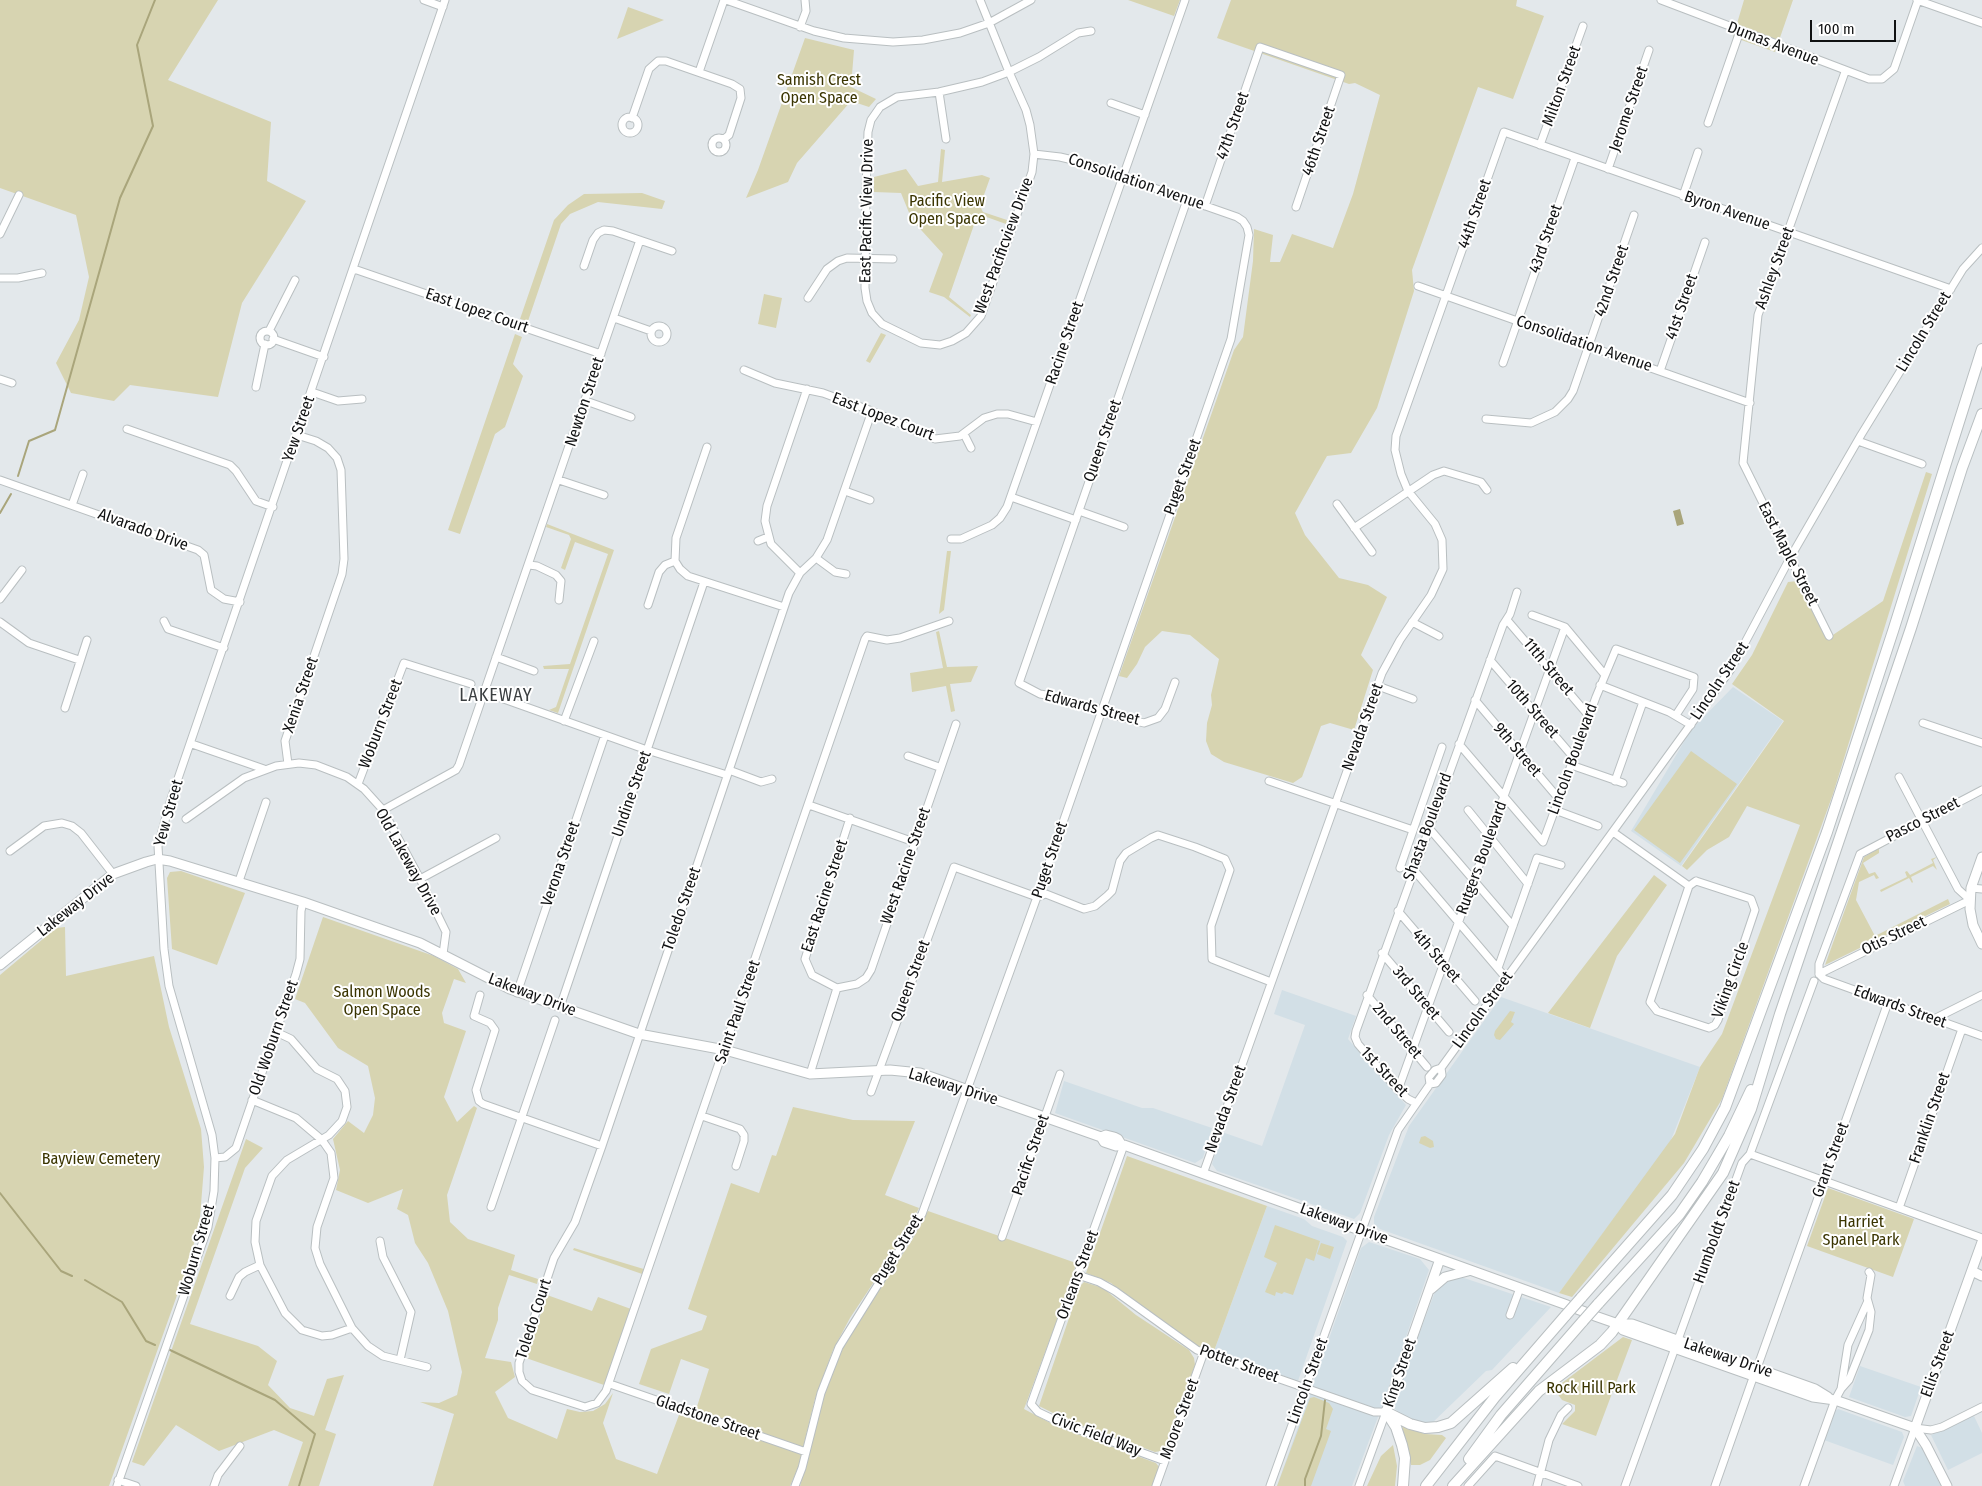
<!DOCTYPE html>
<style>
body{margin:0}
#map{position:relative;width:1982px;height:1486px;overflow:hidden;background:#e3e8eb;font-family:"Fira Sans Condensed",sans-serif}
canvas{display:block}
.scale{position:absolute;left:1810px;top:20px;width:86px;height:22px;box-sizing:border-box;border:2px solid #101112;border-top:0;padding-left:6px;font-size:15px;line-height:18px;white-space:nowrap;color:#101112;-webkit-text-stroke:4px #fff;paint-order:stroke}
</style>
<div id="map">
<canvas width="1982" height="1486"></canvas>
<div class="scale">100 m</div>
</div>
<script>
const c = document.querySelector('canvas').getContext('2d');
c.lineJoin = 'round';
function paint(path, color) { c.fillStyle = color; c.fill(path, 'evenodd'); }
const poly = rows => new Path2D(rows.map(r => 'M' + r).join(''));
function trace(path, color, width, dash) { c.strokeStyle = color; c.lineWidth = width; c.lineCap = dash ? 'butt' : 'round'; c.setLineDash(dash || []); c.stroke(path); }
function drawText(font, color, halo, rows, align = 'center') {
  c.font = font + ' "Fira Sans Condensed",sans-serif'; c.lineWidth = 4; c.setLineDash([]); c.textBaseline = 'middle'; c.strokeStyle = halo; c.fillStyle = color; for (const [text, x, y, turn = 0] of rows) {
    c.save(); c.translate(x, y); c.rotate((+turn || 0) * Math.PI / 180); c.textAlign = isNaN(turn) ? turn : align; if (halo) c.strokeText(text, 0, 0); c.fillText(text, 0, 0); c.restore();
  }
}
const built = poly([
 [1733,687,1783,721,1681,866,1631,831,1691,730],
 [1282,990,1356,1016,1348,1039,1406,1105,1389,1135,1360,1213,1354,1219,1217,1171,1212,1164,1222,1132,1262,1146,1305,1025,1274,1014],
 [1501,997,1700,1067,1669,1145,1559,1293,1380,1229,1374,1224,1374,1217,1409,1126],
 [1064,1081,1142,1108,1153,1108,1212,1128,1203,1158,1195,1163,1055,1113],
 [1267,1206,1304,1219,1312,1226,1343,1237,1347,1241,1298,1381,1214,1351],
 [1369,1242,1420,1259,1429,1270,1384,1401,1352,1486,1277,1486,1361,1248],
 [1461,1277,1551,1307,1492,1370,1486,1371,1430,1425,1403,1417,1395,1409,1395,1398,1436,1289,1444,1280],
 [1860,1366,1921,1387,1911,1416,1905,1417,1849,1397],
 [1838,1409,1902,1432,1904,1437,1893,1465,1824,1440,1835,1411],
 [1974,1416,1982,1433,1982,1453,1948,1470,1931,1435],
 [1917,1446,1922,1448,1941,1486,1905,1486,1903,1481]
]);
const green = poly([
 [0,0,218,0,168,80,271,122,267,181,306,201,242,303,218,397,130,385,114,401,71,393,56,363,79,320,89,277,76,215,0,188],
 [1128,0,1180,0,1174,16],
 [1231,0,1517,0,1516,6,1544,16,1513,99,1478,87,1412,270,1414,291,1377,408,1351,453,1327,456,1295,513,1305,535,1339,578,1368,585,1387,597,1361,655,1373,670,1354,730,1330,723,1321,726,1302,777,1293,783,1224,762,1211,754,1206,741,1207,723,1212,705,1211,695,1219,659,1190,635,1162,631,1145,647,1137,664,1127,678,1119,676,1234,350,1243,337,1253,261,1254,229,1273,235,1270,262,1280,262,1292,234,1333,248,1353,194,1380,95,1355,83,1349,84,1217,38],
 [1744,0,1793,0,1775,52,1733,37],
 [628,7,664,20,617,39],
 [805,38,854,50,851,87,876,99,869,107,851,101,797,163,788,182,746,198,758,170],
 [941,149,945,150,942,182,982,175,990,178,980,206,983,212,1007,220,1006,224,981,215,976,219,949,297,971,315,970,317,944,297,929,292,943,254,912,220,901,193,874,192,874,177,906,169,918,186,938,182],
 [642,193,665,201,662,209,598,202,570,214,561,224,528,321,520,319,554,220,568,205,584,194],
 [764,294,782,298,776,328,758,324],
 [881,333,886,335,870,363,866,361],
 [515,334,522,337,513,364,523,376,505,427,495,434,460,534,448,530],
 [1926,472,1932,474,1833,794,1722,1099,1684,1163,1572,1297,1559,1293,1675,1134,1700,1067,1722,1034,1800,825,1747,806,1729,837,1707,850,1687,870,1682,866,1784,721,1732,684,1752,655,1788,582,1798,581,1827,639,1883,601],
 [547,524,614,550,558,713,549,710,556,707,569,669,544,669,543,666,570,664,608,554,575,542,565,570,561,568,571,539,569,535,546,527],
 [951,551,944,610,939,614,947,551],
 [939,631,947,667,978,666,971,682,950,684,955,711,951,712,946,686,912,692,910,673,943,668,936,632],
 [1691,751,1737,784,1680,863,1634,830],
 [1918,826,1879,849,1879,853,1863,863,1869,874,1875,872,1879,878,1876,879,1874,875,1859,882,1856,900,1875,936,1948,899,1950,904,1825,965,1864,857],
 [1937,857,1933,860,1937,870,1933,866,1911,877,1913,882,1912,883,1909,878,1881,892,1880,890,1907,877,1905,872,1907,871,1910,875,1933,863,1931,859],
 [181,871,245,893,217,965,172,949,167,878,170,872],
 [1654,875,1667,885,1617,956,1590,1028,1548,1013],
 [323,917,434,956,458,969,466,983,454,979,442,1013,444,1023,466,1031,444,1097,457,1122,474,1106,477,1108,447,1195,450,1222,468,1239,515,1255,511,1270,538,1279,537,1284,509,1275,498,1308,498,1320,485,1358,511,1362,515,1377,495,1392,508,1418,557,1439,567,1409,580,1412,593,1411,605,1404,613,1393,603,1423,616,1459,657,1474,679,1415,693,1419,709,1369,681,1359,669,1394,639,1384,651,1349,702,1330,707,1316,688,1309,731,1183,759,1193,772,1155,776,1156,793,1107,853,1120,915,1121,885,1195,919,1208,907,1232,850,1318,833,1350,815,1399,798,1468,790,1486,433,1486,454,1414,420,1402,439,1403,457,1395,462,1372,448,1311,428,1263,415,1243,408,1215,397,1209,403,1189,368,1203,336,1190,340,1170,333,1139,348,1121,364,1133,373,1115,375,1098,368,1066,338,1048,305,1003,295,999],
 [65,927,66,976,154,956,169,1027,201,1129,204,1167,200,1217,191,1256,109,1486,0,1486,0,975,56,928],
 [1510,1011,1515,1012,1511,1022,1514,1024,1500,1040,1496,1039,1494,1035,1495,1031],
 [1425,1136,1433,1141,1434,1147,1430,1148,1419,1143,1421,1137],
 [246,1139,263,1148,245,1168,190,1324,258,1346,277,1361,268,1385,290,1408,314,1416,327,1379,344,1375,325,1430,336,1434,319,1486,288,1486,303,1442,274,1430,219,1451,176,1425,144,1466,132,1462],
 [1127,1156,1267,1206,1214,1351,1199,1348,1137,1306,1111,1283,1086,1273],
 [1828,1188,1914,1219,1893,1277,1807,1246],
 [928,1211,1076,1263,1072,1280,1024,1409,1058,1427,1156,1463,1159,1467,1153,1486,800,1486,826,1389,841,1352,854,1327,912,1240],
 [1275,1225,1320,1241,1314,1261,1306,1258,1293,1295,1284,1292,1282,1294,1276,1292,1275,1296,1265,1292,1277,1263,1264,1257],
 [1321,1243,1334,1247,1330,1259,1317,1254],
 [574,1248,647,1270,645,1275,573,1250],
 [1084,1282,1103,1288,1136,1315,1189,1350,1194,1358,1195,1365,1166,1447,1161,1451,1155,1452,1069,1421,1039,1406,1080,1286],
 [547,1295,592,1311,598,1297,631,1309,604,1385,526,1358],
 [1623,1337,1632,1340,1596,1436,1562,1424,1575,1411,1575,1405,1562,1400,1554,1389],
 [1314,1397,1329,1403,1333,1409,1326,1429,1331,1431,1311,1486,1277,1486,1310,1398],
 [1402,1426,1425,1434,1442,1435,1446,1438,1430,1460,1420,1465,1411,1465],
 [1393,1445,1397,1466,1395,1486,1367,1486,1381,1456]
]);
const water = poly([
 [1680,509,1684,524,1677,526,1673,511]
]);
const stream = poly([
 [18,476,29,441,55,430,120,198,153,126,137,45,155,0],
 [0,513,11,494],
 [0,1193,61,1271,72,1276],
 [85,1280,122,1302,146,1341,155,1345],
 [170,1350,275,1400,315,1434,299,1486],
 [1305,1486,1305,1479,1321,1436,1325,1400]
]);
const minor = poly([
 [424,0,443,7],
 [726,0,814,31,844,38,893,42,923,40,960,33,989,23,1031,0],
 [980,0,1009,72,1026,110,1030,125,1034,154,1032,172,981,316,966,333,952,341,940,345,921,343,882,324,872,313,867,301,865,288,866,191,868,132,871,120,880,107,897,97,939,92,982,82,1009,72,1039,57,1078,33,1091,31],
 [1661,0,1869,79,1882,79,1894,69,1918,0],
 [1917,0,1982,23],
 [800,27,806,11,805,0],
 [699,72,724,0],
 [939,92,946,139],
 [1111,103,1145,115],
 '622 125a8 8 0 1 1 16 0a8 8 0 1 1-16 0Z',
 [632,118,649,69,658,61,666,61,732,84,740,89,741,98,729,135,724,139],
 [1708,123,1740,31],
 '712 145a7 7 0 1 1 14 0a7 7 0 1 1-14 0Z',
 [1540,145,1583,26],
 [1608,169,1649,50],
 [1683,196,1698,152],
 [1205,206,1260,47,1341,75,1296,207],
 [0,234,19,195],
 [584,266,593,240,598,233,604,230,613,231,672,251],
 [354,269,601,354],
 [0,278,18,278,42,273],
 [1418,286,1750,403],
 [808,298,827,269,838,261,847,258,893,259],
 [614,318,651,331],
 '651 334a8 8 0 1 1 16 0a8 8 0 1 1-16 0Z',
 [269,331,295,280],
 '260 338a7 7 0 1 1 14 0a7 7 0 1 1-14 0Z',
 [273,339,324,357],
 [1503,363,1575,158],
 [744,370,775,383,823,393,872,411,935,439,960,436,984,418,997,414,1008,414,1037,422],
 [1660,371,1705,242],
 [0,379,12,383],
 [256,387,265,344],
 [312,392,338,401,362,399],
 [586,401,631,417],
 [872,411,827,540,816,558,800,573,789,593,602,1146,575,1222,554,1258,519,1363,519,1372,522,1381,532,1390,585,1407,597,1403,606,1391,865,639,867,636,887,640,900,638,949,621],
 [1486,419,1531,423,1555,412,1568,399,1573,391,1634,215],
 [127,429,230,465,236,471,256,501,273,507],
 [964,434,971,448],
 [1858,441,1922,464],
 [0,480,198,550,204,555,211,590,224,599,240,602],
 [559,480,604,495],
 [845,491,870,500],
 [1011,497,1076,520],
 [1337,504,1372,552],
 [72,505,83,474],
 [1079,511,1124,527],
 [1354,528,1433,475,1444,471,1481,482,1487,490],
 [951,539,961,539,992,525,1000,518,1007,507,1185,0],
 [758,541,768,537],
 [816,558,835,572,846,574],
 [675,561,676,538,707,447],
 [529,565,537,566,556,575,561,581,559,600],
 [800,573,771,544,765,521,767,506,807,389],
 [0,599,22,570],
 [648,605,659,572,665,565,675,561,680,569,688,576,784,607],
 [1532,615,1565,627,1605,675],
 [1507,620,1589,716],
 [164,621,168,629,224,648],
 [0,622,29,643,79,660],
 [1412,622,1439,636],
 [1829,636,1743,463,1758,315,1845,72],
 [496,657,534,671],
 [1490,660,1574,758],
 [1175,682,1165,709,1158,718,1144,723,1101,712,1058,697,1040,694,1019,683,1187,200],
 [1600,685,1669,712,1691,725],
 [1378,686,1413,699],
 [484,692,647,750,727,775],
 [1475,700,1559,799],
 [65,708,87,640],
 [564,721,594,641],
 [1923,723,1982,743],
 [192,744,264,769],
 [1459,744,1543,842,1596,697,1616,649,1694,677,1693,689,1676,715],
 [908,756,939,767],
 [288,764,285,741,342,574,344,559,341,470,337,458,328,448,316,441,297,435],
 [1571,765,1623,783],
 [729,770,761,782,772,779],
 [1269,781,1413,830],
 [1615,781,1643,702],
 [358,784,404,663,471,684],
 [809,805,914,842],
 [383,810,456,770,459,765,640,240],
 [1468,810,1528,884],
 [1555,810,1598,826],
 [850,818,805,959,812,975,837,988,857,984,866,978,871,970,956,724],
 [186,819,244,778,276,766,299,763,316,765,347,777,364,789,383,810,420,879,446,932,443,954],
 [1428,827,1513,926],
 [1613,832,1689,886],
 [10,851,44,826,62,823,72,826,81,833,113,874],
 [1400,868,1442,747],
 [1413,869,1506,978],
 [420,879,496,838],
 [239,881,266,802],
 [1696,881,1751,899,1755,910,1718,1020,1715,1025,1709,1028,1657,1011,1650,1002,1689,886,1696,881],
 [1971,888,1982,889],
 [1398,911,1475,1001],
 [1382,953,1449,1032],
 [1498,968,1537,858,1561,865],
 [1819,974,1970,900,1958,889,1899,777],
 [1819,974,1819,964,1860,854,1982,790],
 [1819,974,1824,979,1982,1036],
 [517,993,605,735],
 [480,995,474,1016,490,1023,495,1030,476,1090,479,1101,483,1104,602,1146],
 [1367,995,1427,1067],
 [560,1007,704,582],
 [1934,1019,1982,995],
 [276,1032,291,1039,317,1069,337,1079,345,1091,347,1107,342,1121,329,1135,287,1160,272,1176,256,1221,255,1242,260,1265,285,1313,302,1330,322,1336,332,1335,352,1328],
 [810,1074,837,988],
 [1430,1084,1436,1083,1442,1075,1441,1068],
 [1398,1090,1565,627],
 [871,1092,954,867,1037,897,1046,894,1084,909,1095,906,1107,896,1112,891,1120,861,1126,853,1151,838,1158,835,1195,847,1225,859,1230,870,1211,926,1212,959,1271,982],
 [252,1100,296,1118,322,1140,331,1153,334,1178,317,1227,315,1248,320,1264,352,1328,368,1346,383,1356,427,1367],
 [1416,1103,1408,1099,1398,1090,1358,1044,1355,1037,1356,1031,1503,625,1510,614,1517,592],
 [702,1116,740,1129,744,1135,744,1141,736,1166],
 [1124,1145,1031,1404,1038,1412,1063,1424,1165,1461],
 [1750,1154,1982,1238],
 [215,1158,225,1157,236,1148,296,974,300,959,301,911,303,902],
 [1203,1174,1382,673,1400,640,1431,595,1443,569,1442,540,1435,524,1408,491,1401,474,1395,450,1396,436,1504,132,1951,289],
 [491,1207,555,1020],
 [1899,1208,1962,1029],
 [1002,1237,1060,1074],
 [380,1241,383,1257,411,1312,400,1360],
 [1078,1275,1099,1282,1115,1291,1197,1350,1374,1412,1386,1412,1359,1486],
 [230,1296,239,1277,245,1272,260,1265],
 [1510,1315,1520,1288],
 [1757,1368,1886,1008],
 [610,1384,806,1452],
 [1841,1389,1848,1345,1867,1303],
 [118,1480,136,1486],
 [117,1486,208,1227,214,1191,215,1158,212,1135,169,986,164,949,158,846,171,799,445,0],
 [214,1486,218,1475,240,1446],
 [795,1486,802,1468,821,1393,839,1347,922,1214,1037,897,1231,339,1249,235,1247,227,1243,221,1237,217,1077,161,1060,157,1034,154],
 [1156,1486,1204,1352],
 [1270,1486,1398,1130,1430,1084,1429,1077,1435,1070,1441,1068,1731,669,1790,558,1861,435,1963,269,1982,248],
 [1468,1486,1495,1456,1578,1486],
 [1537,1486,1549,1440,1561,1415,1568,1408],
 [1625,1486,1742,1163,1750,1154,1814,981],
 [1715,1486,1754,1375],
 [1804,1486,1835,1400,1841,1389,1849,1380,1869,1330,1871,1312,1867,1298,1871,1275,1869,1272],
 [1894,1486,1915,1428,1931,1430,1942,1427,1982,1407]
]);
const major = poly([
 [1982,857,1971,888,1970,909,1973,925,1982,944],
 [0,965,113,874,146,862,157,859,170,861,303,902,420,943,510,989,639,1034,725,1050,810,1074,890,1070,920,1073,1101,1137,1106,1135,1114,1137,1118,1139,1121,1144],
 [1101,1137,1104,1142,1116,1146,1124,1145,1567,1305],
 [1972,1271,1982,1276],
 [1431,1289,1445,1277,1468,1271],
 [1577,1309,1585,1312],
 [1595,1316,1618,1324,1632,1324,1815,1389,1828,1397],
 [1618,1324,1623,1330,1813,1397,1835,1400,1915,1428],
 [1386,1412,1440,1259],
 [1915,1428,1982,1242],
 [1915,1428,1926,1445,1947,1486]
]);
const highway = poly([
 [1581,1298,1672,1195,1703,1149,1725,1108,1827,832,1893,631,1982,349],
 [1598,1304,1679,1215,1702,1182,1729,1136,1751,1090],
 [1386,1412,1410,1424,1425,1428,1438,1427,1451,1423,1513,1368],
 [1387,1413,1396,1427,1402,1445,1405,1458,1403,1486],
 [1469,1459,1501,1415,1583,1321],
 [1426,1486,1495,1397,1566,1315],
 [1453,1486,1539,1391,1600,1345,1612,1332,1723,1173,1751,1109,1780,1014,1911,628,1962,468,1982,414]
]);
const highwayBridge = poly([
 [1566,1315,1581,1298],
 [1583,1321,1598,1304]
]);
const streetNames = [
 ["Dumas Avenue",1773,44,21],
 ["Milton Street",1562,86,-70],
 ["Jerome Street",1629,109,-71],
 ["47th Street",1233,126,-71],
 ["46th Street",1319,141,-71],
 ["Consolidation Avenue",1136,182,19],
 ["East Pacific View Drive",867,211,-89],
 ["Byron Avenue",1727,211,19],
 ["44th Street",1475,214,-71],
 ["43rd Street",1546,239,-71],
 ["West Pacificview Drive",1004,246,-70],
 ["Ashley Street",1775,268,-70],
 ["42nd Street",1612,281,-71],
 ["41st Street",1682,307,-71],
 ["East Lopez Court",477,311,19],
 ["Lincoln Street",1924,332,-59],
 ["Racine Street",1065,343,-71],
 ["Consolidation Avenue",1584,344,19],
 ["Newton Street",585,402,-72],
 ["East Lopez Court",883,417,21],
 ["Yew Street",299,429,-71],
 ["Queen Street",1103,441,-71],
 ["Puget Street",1183,477,-70],
 ["Alvarado Drive",143,530,20],
 ["East Maple Street",1788,554,63],
 ["11th Street",1548,667,50],
 ["Lincoln Street",1720,681,-56],
 ["Xenia Street",301,695,-71],
 ["Edwards Street",1092,708,15],
 ["10th Street",1532,709,49],
 ["Woburn Street",381,724,-69],
 ["Nevada Street",1363,727,-70],
 ["9th Street",1517,750,50],
 ["Lincoln Boulevard",1573,759,-70],
 ["Undine Street",632,794,-71],
 ["Yew Street",169,813,-74],
 ["Pasco Street",1923,820,-27],
 ["Shasta Boulevard",1428,827,-70],
 ["Rutgers Boulevard",1482,858,-70],
 ["Puget Street",1050,860,-71],
 ["Old Lakeway Drive",408,862,61],
 ["Verona Street",561,864,-71],
 ["West Racine Street",906,866,-71],
 ["East Racine Street",825,896,-72],
 ["Lakeway Drive",76,905,-38],
 ["Toledo Street",682,909,-71],
 ["Otis Street",1894,936,-26],
 ["4th Street",1436,956,49],
 ["Viking Circle",1731,980,-70],
 ["Queen Street",911,981,-70],
 ["3rd Street",1416,993,50],
 ["Lakeway Drive",532,995,21],
 ["Edwards Street",1900,1007,20],
 ["Lincoln Street",1483,1010,-54],
 ["Saint Paul Street",738,1012,-71],
 ["2nd Street",1397,1031,50],
 ["Old Woburn Street",274,1038,-71],
 ["1st Street",1384,1072,47],
 ["Lakeway Drive",953,1087,17],
 ["Nevada Street",1226,1109,-70],
 ["Franklin Street",1930,1118,-71],
 ["Pacific Street",1031,1155,-71],
 ["Grant Street",1831,1160,-70],
 ["Lakeway Drive",1344,1224,20],
 ["Humboldt Street",1717,1232,-70],
 ["Woburn Street",197,1250,-74],
 ["Puget Street",898,1250,-58],
 ["Orleans Street",1078,1275,-70],
 ["Toledo Court",534,1319,-72],
 ["Lakeway Drive",1728,1358,19],
 ["Potter Street",1239,1364,20],
 ["Ellis Street",1938,1364,-70],
 ["King Street",1400,1373,-71],
 ["Lincoln Street",1308,1381,-70],
 ["Gladstone Street",708,1418,19],
 ["Moore Street",1180,1419,-70],
 ["Civic Field Way",1096,1435,21]
];
const parkNames = [
 ["Samish Crest",819,81],
 ["Open Space",819,99],
 ["Pacific View",947,202],
 ["Open Space",947,220],
 ["Salmon Woods",382,993],
 ["Open Space",382,1011],
 ["Bayview Cemetery",101,1160],
 ["Harriet",1861,1223],
 ["Spanel Park",1861,1241],
 ["Rock Hill Park",1591,1389]
];
const neighbourhoodNames = [
 ["LAKEWAY",496,696]
];
paint(built, '#d2dfe6');
paint(green, '#d7d4b1');
paint(water, '#a9a57b');
trace(stream, '#a9a57b', 2);
trace(minor, '#b9bfc1', 9);
trace(major, '#b9bfc1', 11);
trace(highway, '#b9bfc1', 12);
trace(minor, '#fff', 7);
trace(major, '#fff', 9);
trace(highway, '#fff', 10);
trace(highwayBridge, '#b9bfc1', 12, []);
trace(highwayBridge, '#fff', 10);
drawText('16px', '#101112', '#fff', streetNames);
drawText('16px', '#3a3400', '#fff', parkNames);
c.letterSpacing = '1px';
drawText('18px', '#3a3e40', '#fff', neighbourhoodNames);
c.letterSpacing = '0px';
</script>
